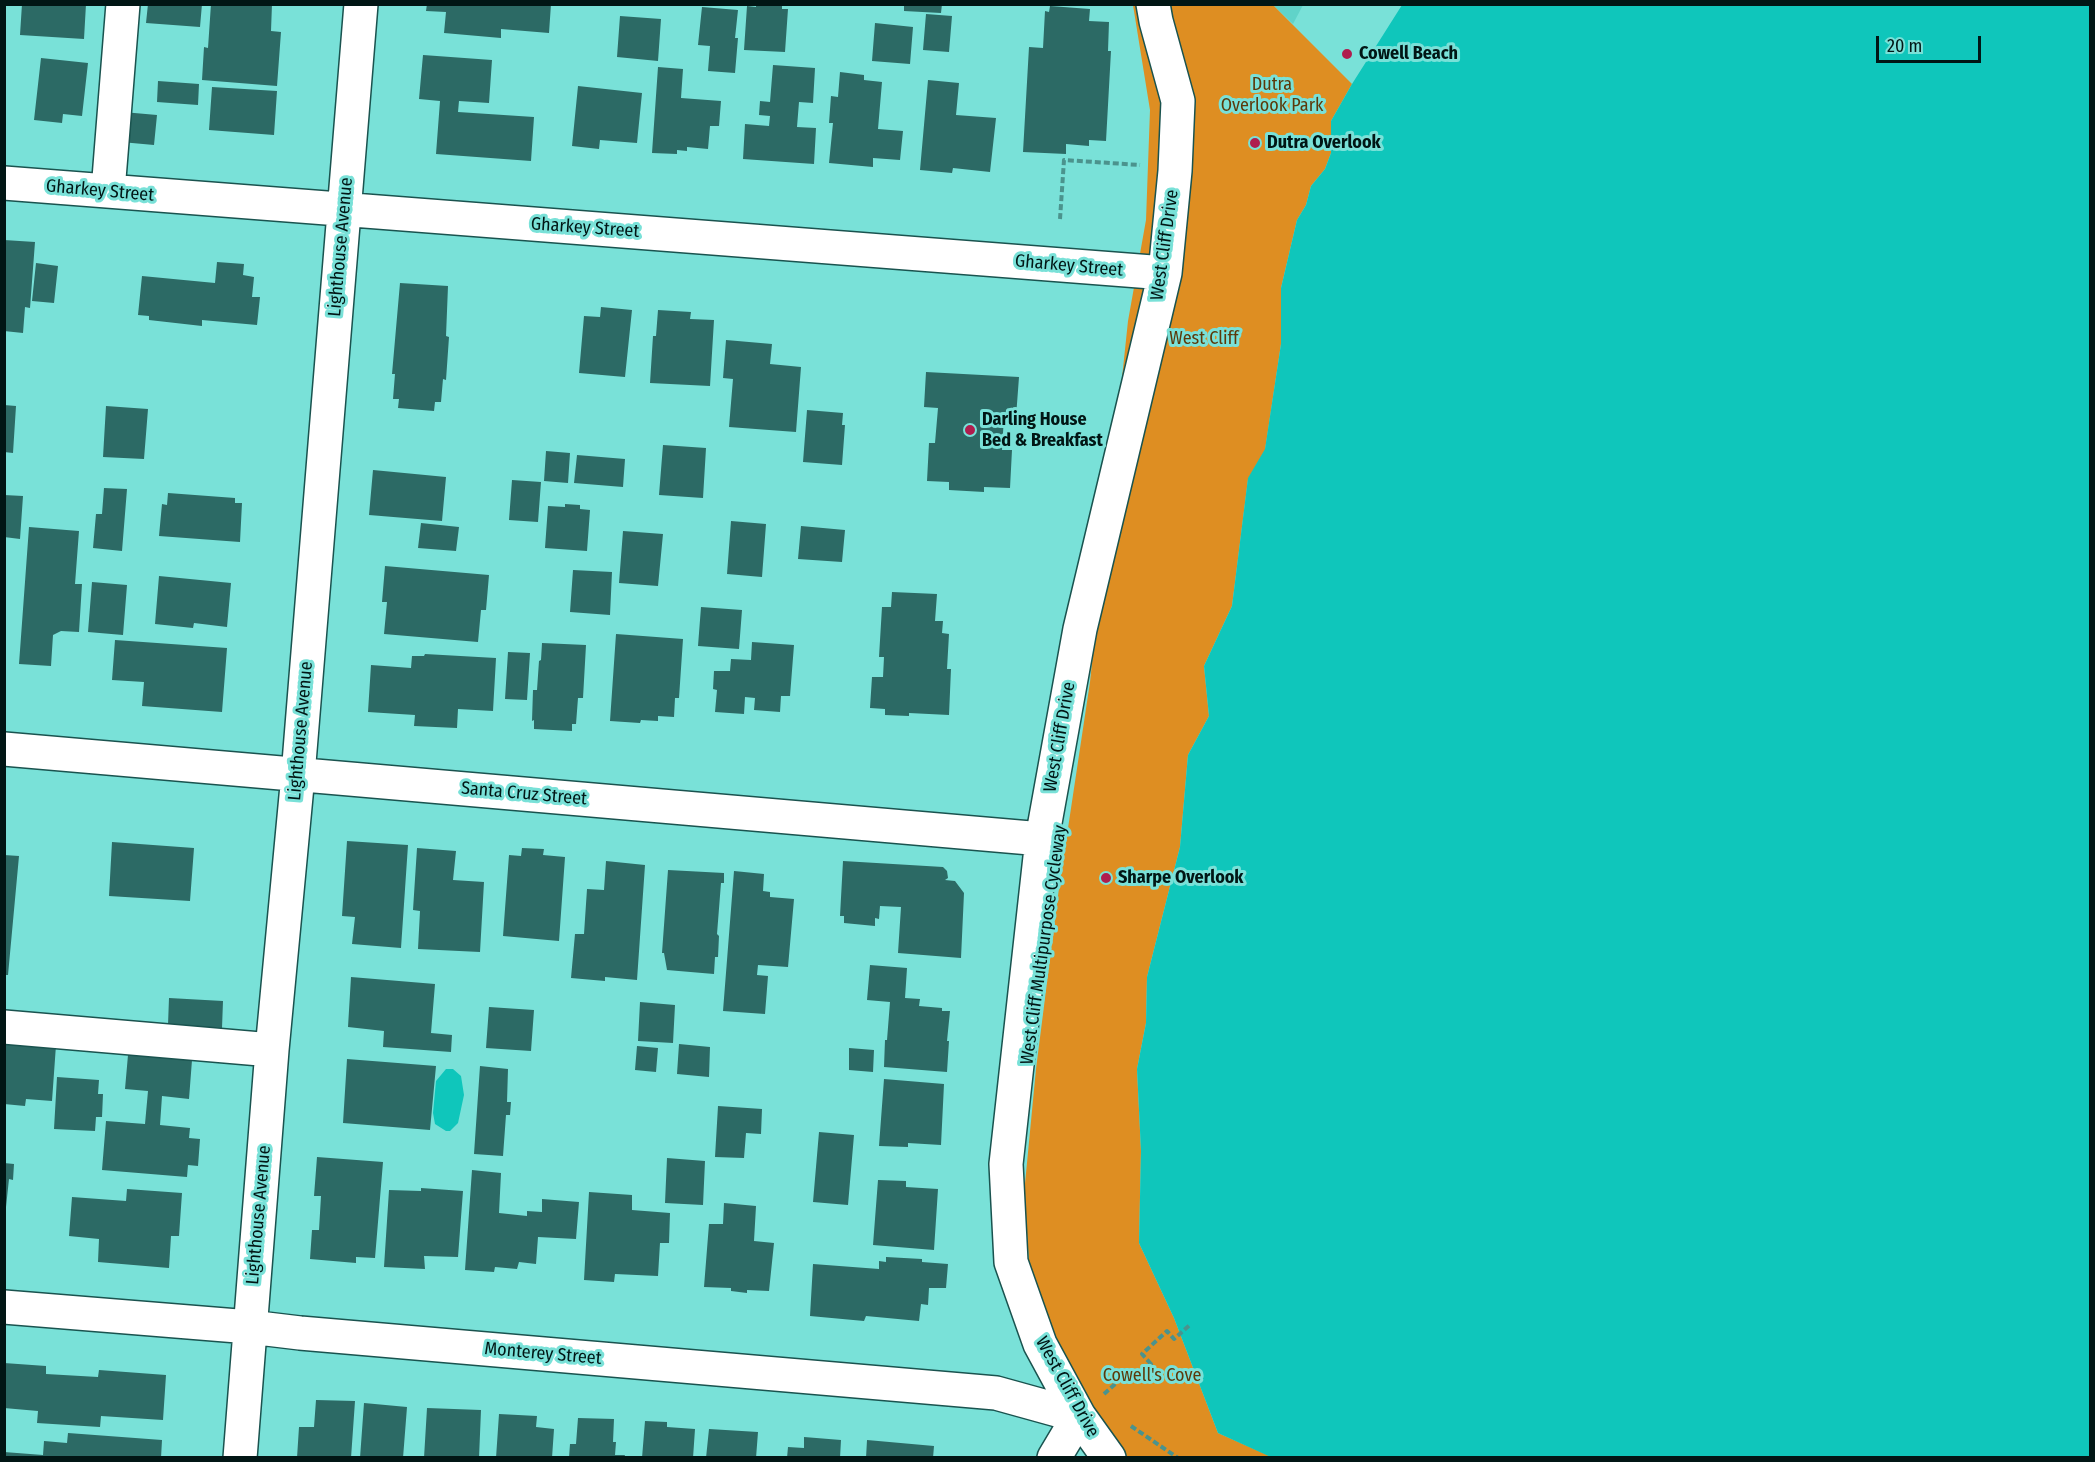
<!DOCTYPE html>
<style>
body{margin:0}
#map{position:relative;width:2095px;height:1462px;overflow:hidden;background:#79e1d8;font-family:"Fira Sans Condensed",sans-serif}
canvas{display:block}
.frame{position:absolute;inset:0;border:6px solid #011615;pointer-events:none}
.scale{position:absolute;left:1876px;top:36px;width:105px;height:27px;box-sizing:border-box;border:3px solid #011615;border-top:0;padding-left:8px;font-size:18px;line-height:21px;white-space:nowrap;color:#011615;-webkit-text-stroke:4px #79e1d8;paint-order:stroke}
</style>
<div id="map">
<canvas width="2095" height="1462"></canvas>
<div class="frame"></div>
<div class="scale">20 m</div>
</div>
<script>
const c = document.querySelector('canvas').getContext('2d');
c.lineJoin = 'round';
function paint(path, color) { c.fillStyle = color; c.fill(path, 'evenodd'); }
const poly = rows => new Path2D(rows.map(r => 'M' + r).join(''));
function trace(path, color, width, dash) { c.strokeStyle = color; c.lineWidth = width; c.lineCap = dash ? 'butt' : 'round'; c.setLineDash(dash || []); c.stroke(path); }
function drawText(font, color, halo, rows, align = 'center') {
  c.font = font + ' "Fira Sans Condensed",sans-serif'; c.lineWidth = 6; c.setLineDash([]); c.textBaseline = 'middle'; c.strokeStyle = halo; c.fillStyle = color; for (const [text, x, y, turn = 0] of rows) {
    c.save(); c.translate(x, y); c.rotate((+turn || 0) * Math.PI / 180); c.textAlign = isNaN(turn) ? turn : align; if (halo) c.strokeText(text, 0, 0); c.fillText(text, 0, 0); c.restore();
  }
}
const built = poly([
 [1273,5,1303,5,1293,24]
]);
const green = poly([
 [1133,5,1273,5,1352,84,1331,121,1331,153,1325,169,1311,186,1306,205,1297,220,1281,288,1281,344,1265,450,1248,479,1232,606,1204,666,1209,716,1188,755,1180,847,1147,977,1146,1023,1137,1069,1141,1151,1139,1243,1174,1318,1218,1433,1272,1457,1116,1457,1039,1326,1029,1260,1024,1194,1036,1069,1059,888,1090,682,1128,321,1146,220,1150,110]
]);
const water = poly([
 [1402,5,2090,5,2090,1457,1273,1458,1218,1433,1174,1318,1139,1243,1141,1151,1137,1069,1146,1023,1147,977,1180,847,1188,755,1209,716,1204,666,1232,606,1248,478,1265,449,1281,344,1281,288,1297,220,1306,205,1311,186,1325,169,1331,153,1331,121,1352,84],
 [446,1069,453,1069,461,1076,464,1095,458,1123,450,1131,446,1131,435,1124,433,1113,436,1081]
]);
const building = poly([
 [22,4,86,4,84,39,20,35],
 [148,4,202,4,200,27,146,23],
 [211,4,272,4,271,31,281,32,277,86,202,80,204,47,208,48],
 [427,4,551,4,549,33,501,29,501,38,444,33,446,12,426,11],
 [756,4,782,4,782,9,788,9,785,52,744,50,747,6,756,7],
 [904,4,942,4,941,13,904,11],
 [1050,6,1090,9,1089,21,1109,22,1108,51,1111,51,1106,141,1089,140,1089,146,1066,144,1066,154,1023,152,1029,47,1043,48,1045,11,1049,12],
 [702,7,738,10,735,38,738,38,735,73,708,71,710,46,698,45],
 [926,14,952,16,949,52,923,50],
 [620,16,661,19,658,61,617,57],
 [875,23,913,27,910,64,872,61],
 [423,55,492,60,489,103,459,101,458,112,534,117,531,161,436,154,440,101,419,99],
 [41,58,88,63,82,116,63,114,62,123,34,120],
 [773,65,815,68,813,103,799,102,797,127,816,128,814,164,743,159,745,124,769,126,770,116,759,115,760,101,770,102],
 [658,67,683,69,681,98,721,101,719,126,710,126,708,149,687,147,687,151,677,150,677,154,652,153],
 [840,72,864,75,864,80,882,82,878,129,903,131,900,160,873,158,873,167,829,163,833,123,829,123,831,96,838,97],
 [928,80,959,83,956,115,996,118,990,172,953,168,952,173,920,170],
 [158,81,199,84,198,105,157,102],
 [578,86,642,93,637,143,600,140,599,149,572,146],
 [212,87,277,91,274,135,209,130],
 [123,112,157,115,154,145,121,142],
 [4,240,35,242,30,308,25,307,23,333,4,331],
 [217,262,244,264,243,275,254,277,252,297,260,297,257,325,202,320,202,326,149,320,149,316,138,315,142,276,215,283],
 [36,263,58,266,54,303,32,301],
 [400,283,448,286,446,336,449,337,446,380,443,379,441,402,435,402,434,411,398,408,399,399,393,399,395,374,392,374],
 [601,307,632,310,625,377,579,373,584,316,600,317],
 [658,310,691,312,690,319,714,320,710,386,650,383,653,336,656,336],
 [726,340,772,344,770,364,801,367,796,432,729,427,733,379,723,378],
 [926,372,1019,377,1016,417,1004,416,1002,450,1012,450,1010,488,984,487,984,492,949,490,949,482,927,481,929,443,935,443,938,408,924,407],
 [4,405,16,406,13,453,4,452],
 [106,406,148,409,144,459,103,457],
 [807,410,843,413,842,425,845,425,842,465,803,462],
 [663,445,706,448,703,498,659,495],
 [546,451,570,453,568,483,544,481],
 [577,455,625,459,623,487,574,483],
 [373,470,446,477,442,521,369,515],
 [512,480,541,482,538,522,509,520],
 [104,488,127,489,122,551,93,548,96,514,102,514],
 [168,493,235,498,235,503,242,503,240,542,159,536,162,504,167,505],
 [4,495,23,496,20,539,4,537],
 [565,504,580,505,580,509,590,510,587,551,545,548,548,506,565,507],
 [731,521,766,524,762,577,727,574],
 [421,523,459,527,456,551,418,548],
 [801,526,845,530,842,562,798,559],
 [29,527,79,531,75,584,82,584,79,632,61,631,53,635,51,666,19,664],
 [623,531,663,534,658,586,619,583],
 [385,566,489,575,486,610,481,610,478,642,384,634,387,602,382,602],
 [573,570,612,572,610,615,570,612],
 [159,576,231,583,227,627,194,623,193,628,155,624],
 [92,582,127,585,123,635,88,632],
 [892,592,937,594,935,621,943,621,942,633,949,634,947,669,951,669,949,715,909,713,909,716,885,715,885,709,870,708,872,677,883,677,884,657,879,657,882,607,891,607],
 [701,607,742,610,739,649,698,646],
 [616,634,683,639,679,698,675,698,674,717,658,716,658,721,641,720,640,723,610,721],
 [115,640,227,648,222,712,142,706,144,682,112,680],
 [752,642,794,645,790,696,781,696,780,712,754,710,755,698,745,697,744,714,715,712,717,690,713,689,714,671,730,671,731,659,751,660],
 [542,643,586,645,583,698,578,698,576,724,572,724,572,731,534,729,534,720,532,721,533,690,537,690,539,661,541,660],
 [508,652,530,653,527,700,505,699],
 [425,654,496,658,493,711,458,709,457,728,414,726,415,715,368,712,371,665,411,668,412,656,424,656],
 [347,841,408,845,401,948,352,944,355,917,342,916],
 [112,842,194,848,190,901,109,896],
 [417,848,456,851,453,880,484,882,480,952,418,949,420,911,413,910],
 [522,848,544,849,543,855,565,857,559,941,503,936,509,855,521,856],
 [4,855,19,856,8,975,4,975],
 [606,861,645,865,637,980,605,977,605,981,571,978,575,934,584,934,587,889,604,890],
 [843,861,943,867,947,871,948,878,945,880,955,881,964,893,961,958,898,953,901,907,880,906,879,919,875,918,875,926,844,923,844,916,840,916],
 [668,870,724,873,724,883,721,883,717,934,719,936,718,957,715,957,714,974,667,970,664,953,662,953],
 [734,871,764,874,763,891,770,892,770,897,794,899,788,967,758,965,757,975,768,976,765,1014,723,1011],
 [870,965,907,968,905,998,920,999,919,1006,942,1008,942,1011,950,1011,947,1041,949,1041,947,1072,884,1067,885,1040,887,1040,890,1002,867,1000],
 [351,977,435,984,431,1033,452,1035,451,1052,383,1047,384,1031,348,1027],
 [169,998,223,1001,222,1028,168,1025],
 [640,1002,675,1005,673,1043,638,1041],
 [489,1007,534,1010,531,1051,486,1048],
 [4,1042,56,1045,52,1101,26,1099,25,1106,4,1104],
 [679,1044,710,1047,709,1077,677,1074],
 [637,1046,658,1048,656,1072,635,1070],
 [849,1048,874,1050,873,1072,849,1070],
 [128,1055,192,1060,189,1099,162,1096,160,1125,190,1128,189,1138,200,1139,198,1166,188,1165,187,1177,102,1170,106,1121,145,1124,148,1091,125,1089],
 [347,1059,436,1066,430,1130,343,1123],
 [480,1066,508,1069,507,1102,511,1102,510,1115,506,1115,503,1156,474,1154],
 [57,1077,99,1080,98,1094,103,1094,102,1117,96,1117,95,1131,54,1129],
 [884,1079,944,1084,941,1145,908,1143,908,1147,879,1146],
 [718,1106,762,1109,761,1134,746,1133,744,1158,715,1157],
 [819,1132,854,1135,848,1205,813,1202],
 [317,1157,383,1162,375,1258,356,1257,356,1263,310,1259,312,1230,319,1230,321,1196,314,1196],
 [667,1158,705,1161,703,1205,665,1203],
 [4,1163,14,1164,13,1180,9,1179,6,1207,4,1207],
 [472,1170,501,1173,499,1213,527,1216,527,1211,542,1212,542,1199,579,1202,576,1239,538,1237,536,1264,519,1262,517,1269,495,1267,494,1272,465,1270],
 [878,1180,906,1181,906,1187,938,1189,934,1250,873,1245],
 [421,1188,463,1191,458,1257,424,1256,425,1269,384,1267,389,1190,421,1191],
 [127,1189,182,1193,179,1236,171,1236,169,1268,98,1262,99,1239,69,1236,72,1197,126,1201],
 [589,1192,632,1195,632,1210,670,1213,669,1243,660,1243,658,1276,615,1274,614,1282,584,1280],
 [724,1203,756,1206,754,1241,774,1243,769,1291,747,1290,747,1293,731,1291,731,1288,704,1287,709,1224,723,1224],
 [886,1257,922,1259,922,1262,948,1264,946,1288,929,1288,928,1305,921,1304,919,1321,866,1316,864,1321,810,1316,813,1264,879,1269,879,1261,886,1262],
 [4,1363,46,1366,46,1374,98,1377,99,1370,166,1375,163,1420,101,1416,100,1427,37,1423,38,1411,4,1408],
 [316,1400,355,1401,351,1458,297,1458,299,1427,314,1427],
 [364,1403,407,1407,403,1458,360,1458],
 [427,1408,481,1410,479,1458,424,1458],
 [499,1414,537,1416,536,1427,554,1429,552,1458,496,1458],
 [578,1418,614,1419,613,1442,616,1442,615,1455,625,1455,624,1458,569,1458,570,1444,576,1444],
 [645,1421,667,1422,667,1427,695,1429,693,1458,642,1458],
 [709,1429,758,1432,756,1458,706,1458],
 [68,1433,162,1440,161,1458,4,1458,4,1452,43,1455,44,1441,67,1443],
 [804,1437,841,1440,840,1458,787,1458,788,1447,804,1448],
 [867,1440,934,1446,933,1458,866,1458]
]);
const path = poly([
 [1060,219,1064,160,1140,165],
 [1104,1394,1124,1376,1130,1382,1151,1364,1142,1354,1167,1331,1174,1339,1191,1324],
 [1131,1426,1178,1458]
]);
const minor = poly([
 [4,183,1165,273],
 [108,191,123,4],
 [4,749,1042,839],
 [4,1027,272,1050],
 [4,1307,250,1327,300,1333,996,1393,1079,1416,1054,1458],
 [240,1458,272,1050,298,775,361,4],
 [1109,1458,1079,1416,1040,1344,1011,1262,1006,1164,1042,839,1080,629,1165,273,1175,171,1178,101,1156,21,1153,4]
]);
const markers = [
 [1347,54,6,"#af1d4e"],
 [1255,143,6,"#af1d4e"],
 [970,430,6,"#af1d4e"],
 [1106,878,6,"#af1d4e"]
];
const poiNames = [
 ["Cowell Beach",1359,54],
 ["Dutra Overlook",1267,143],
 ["Darling House",982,420],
 ["Bed & Breakfast",982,441],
 ["Sharpe Overlook",1118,878]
];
const parkNames = [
 ["Dutra",1272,85],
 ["Overlook Park",1272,106],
 ["West Cliff",1204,339],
 ["Cowell's Cove",1152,1376]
];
const streetNames = [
 ["Gharkey Street",100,191,5],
 ["Gharkey Street",585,228,4],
 ["West Cliff Drive",1165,245,-82],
 ["Lighthouse Avenue",341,247,-85],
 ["Gharkey Street",1069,266,5],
 ["Lighthouse Avenue",301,731,-85],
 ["West Cliff Drive",1060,737,-80],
 ["Santa Cruz Street",524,794,5],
 ["West Cliff Multipurpose Cycleway",1044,945,-82],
 ["Lighthouse Avenue",259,1215,-85],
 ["Monterey Street",543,1354,5],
 ["West Cliff Drive",1067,1387,61]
];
paint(built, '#60d3c9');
paint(green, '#de8e22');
paint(water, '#0fc6bb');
paint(building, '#2c6a65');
trace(minor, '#1a534f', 36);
trace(path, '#4b938d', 4, [6, 3]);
trace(minor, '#fff', 33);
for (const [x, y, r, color] of markers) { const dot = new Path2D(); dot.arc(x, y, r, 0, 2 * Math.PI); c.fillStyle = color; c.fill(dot); trace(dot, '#79e1d8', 2); }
drawText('bold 18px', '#011615', '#79e1d8', poiNames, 'left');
drawText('18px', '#5c390a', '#79e1d8', parkNames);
drawText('18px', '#011615', '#79e1d8', streetNames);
</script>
